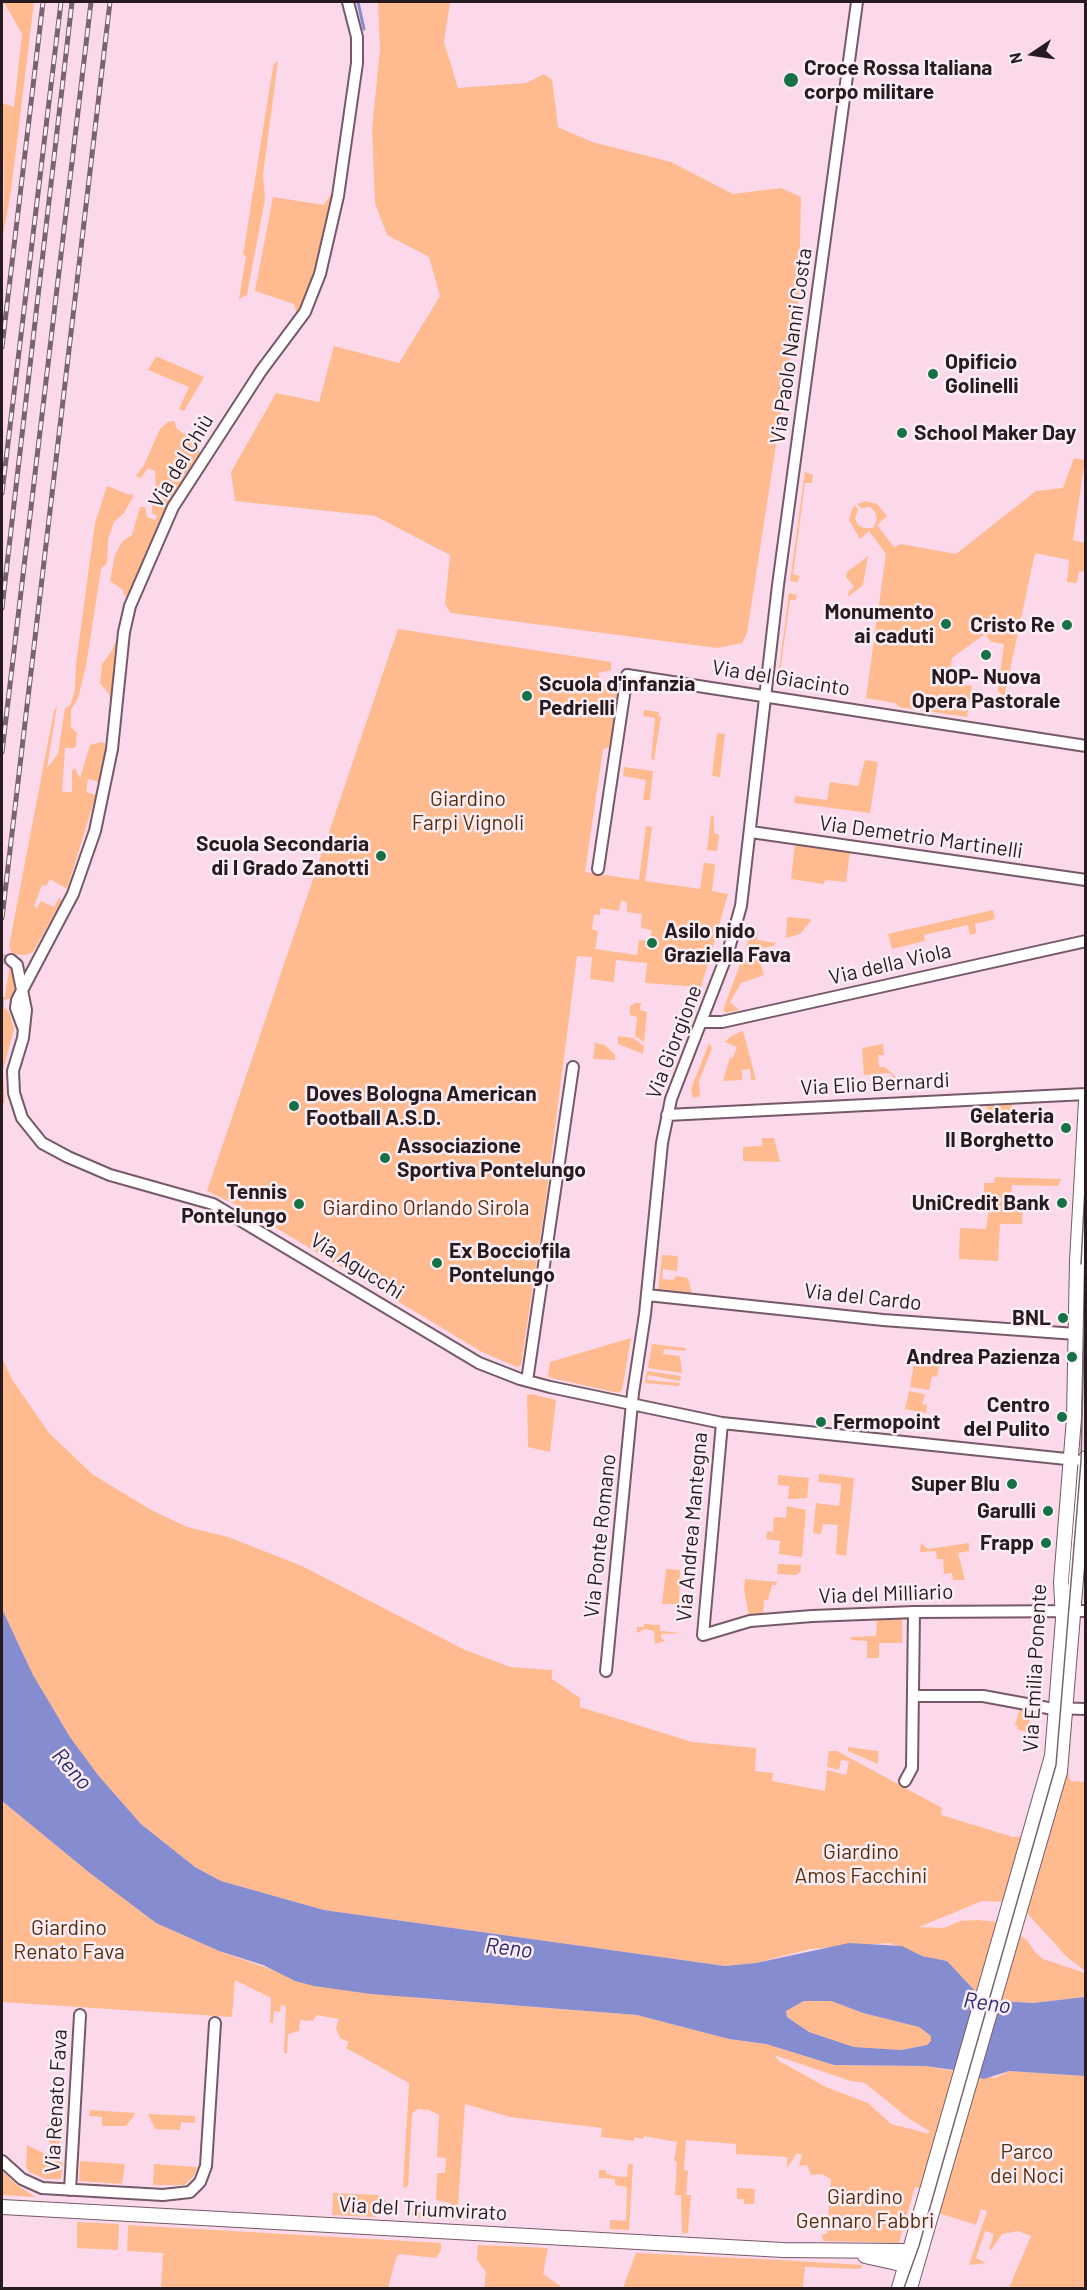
<!DOCTYPE html>
<meta charset="utf-8">
<style>
body{margin:0}
#map{position:relative;width:1087px;height:2290px;overflow:hidden;background:#fbd9ea;font-family:Barlow,sans-serif}
canvas{display:block}
.frame{position:absolute;inset:0;border:3px solid #271b21;pointer-events:none}
.north{position:absolute;left:1003px;top:24px;width:60px;height:60px;-webkit-text-stroke:4px #fbedf4;paint-order:stroke;rotate:257deg;font-size:16px;font-weight:700;line-height:24px;text-align:center;color:#271b21}
.north::after{content:'';display:block;margin:auto;width:21px;height:27px;background:#271b21;clip-path:polygon(50% 0,100% 100%,50% 72%,0 100%)}
</style>
<div id="map">
<canvas width="1087" height="2290"></canvas>
<div class="frame"></div>
<div class="north">N</div>
</div>
<script>
const c = document.querySelector('canvas').getContext('2d');
c.lineJoin = 'round';
function paint(path, color) { c.fillStyle = color; c.fill(path, 'evenodd'); }
const poly = rows => new Path2D(rows.map(r => 'M' + r).join(''));
function trace(path, color, width, dash) { c.strokeStyle = color; c.lineWidth = width; c.lineCap = dash ? 'butt' : 'round'; c.setLineDash(dash || []); c.stroke(path); }
function drawText(font, color, halo, rows, align = 'center') {
  c.font = font + ' Barlow,sans-serif'; c.lineWidth = 5; c.setLineDash([]); c.textBaseline = 'middle'; c.strokeStyle = halo; c.fillStyle = color; for (const [text, x, y, turn = 0] of rows) {
    c.save(); c.translate(x, y); c.rotate((+turn || 0) * Math.PI / 180); c.textAlign = isNaN(turn) ? turn : align; if (halo) c.strokeText(text, 0, 0); c.fillText(text, 0, 0); c.restore();
  }
}
const green = poly([
 [4,2,34,2,11,191,2,241,4,195,2,103,14,107,22,34],
 [378,2,450,2,444,42,458,88,526,83,544,74,552,80,558,127,592,142,671,162,733,194,781,188,801,197,799,296,747,633,742,643,717,648,451,613,445,604,450,555,375,516,235,501,231,472,276,393,319,402,334,346,399,363,440,296,429,257,387,235,375,203,372,129,380,49],
 [278,61,263,174,265,199,247,295,239,299,246,256,243,255,271,79,274,64],
 [333,191,315,275,297,314,294,304,255,291,273,197,324,205],
 [156,356,204,377,184,411,179,409,189,387,148,370],
 [174,421,177,429,198,443,200,456,162,517,126,598,122,589,110,581,115,555,122,542,132,535,140,507,145,507,147,517,155,520,157,516,152,513,152,500,156,488,155,471,148,468,141,478,136,476,144,465,160,429,168,422],
 [1074,458,1085,460,1073,540,1085,543,1085,572,1079,571,1077,583,1067,582,1069,560,1035,553,1004,698,998,691,1004,644,991,642,985,634,952,658,949,683,972,686,967,717,899,707,895,703,866,698,886,554,869,531,860,539,849,520,852,509,855,505,858,510,855,518,858,525,864,528,873,528,877,519,875,512,870,507,861,508,857,504,866,501,877,504,887,516,877,525,894,547,901,544,956,554,1036,491,1063,488],
 [805,472,813,475,812,483,805,483,793,574,800,576,797,582,790,581],
 [107,486,130,495,132,493,133,497,124,513,114,522,108,540,107,563,101,569,86,666,78,698,71,710,71,727,77,733,76,745,74,748,65,748,62,792,72,792,72,771,75,768,80,778,90,745,102,742,106,744,99,782,88,779,86,792,96,795,67,889,50,879,46,886,42,885,34,906,37,908,41,901,54,907,59,898,62,900,33,952,26,955,12,954,9,946,54,711,57,706,47,768,58,754,65,708,70,706,75,690,76,664,95,523],
 [868,556,863,585,848,597,849,591,854,587,846,577,847,572],
 [789,593,797,595,796,600,790,600,779,679,786,680,785,685,777,684],
 [398,629,611,662,611,670,598,673,601,686,616,683,621,690,612,747,603,749,585,872,639,880,646,826,652,827,645,881,700,889,704,863,715,864,712,891,728,894,701,987,645,983,647,963,616,960,614,982,590,979,592,957,577,956,545,1205,521,1365,517,1367,482,1352,243,1208,207,1191],
 [621,901,627,902,627,912,642,914,641,928,652,930,650,941,639,940,637,955,595,949,598,931,592,929,594,914,600,915,600,908,619,911],
 [117,639,115,650,111,707,109,694,100,683,102,664,111,652],
 [644,710,659,712,658,716,661,717,654,760,651,759,655,718,643,716],
 [717,733,725,734,720,777,712,776],
 [865,760,878,762,870,813,794,803,795,796,827,800,830,782,858,786],
 [624,767,653,771,650,800,643,800,646,780,623,776],
 [711,815,714,816,714,833,719,835,717,851,707,850],
 [795,843,850,851,846,882,825,880,824,884,791,879],
 [993,910,995,919,975,924,976,933,970,935,968,925,924,935,925,941,892,949,888,934],
 [787,917,810,919,811,921,800,934,786,938],
 [752,930,758,931,757,940,776,943,773,946,748,950,746,946],
 [764,957,765,960,760,962,764,975,741,983,730,1002,739,1010,726,1013,723,1010,741,962],
 [10,966,13,968,16,990,12,998,4,1000],
 [635,1003,641,1003,640,1010,647,1012,644,1042,635,1036,637,1017,630,1015,630,1006],
 [3,1007,9,1012,14,1029,3,1070,5,1102,2,1106],
 [743,1031,756,1080,751,1080,750,1069,742,1070,742,1080,723,1081,730,1057,733,1058,737,1047,725,1042,731,1036],
 [618,1036,633,1038,644,1046,643,1054,618,1044],
 [595,1043,605,1045,615,1055,615,1060,593,1059],
 [709,1043,712,1048,699,1081,700,1096,693,1098,691,1089],
 [883,1044,884,1055,878,1055,879,1067,885,1067,896,1077,900,1093,894,1090,893,1076,889,1073,864,1075,862,1048],
 [997,1104,1012,1104,1013,1119,988,1121,987,1105],
 [762,1138,774,1138,780,1162,743,1161,743,1147,762,1146],
 [995,1177,1061,1179,1058,1186,1012,1185,1011,1206,1023,1206,1022,1224,1000,1224,998,1261,959,1259,960,1228,986,1229,991,1194,984,1193,984,1183,994,1183],
 [662,1255,678,1256,677,1271,663,1269,662,1279,674,1280,675,1276,688,1278,692,1294,658,1290],
 [631,1338,622,1390,618,1393,548,1377,550,1362],
 [652,1344,686,1348,685,1351,664,1349,663,1354,680,1356,682,1373,648,1368],
 [2,1358,13,1381,49,1433,92,1474,151,1510,187,1527,228,1537,302,1566,465,1650,510,1667,552,1670,552,1679,580,1698,580,1707,692,1742,756,1748,755,1771,773,1773,772,1781,825,1791,827,1770,846,1775,849,1761,841,1760,839,1770,827,1767,829,1751,837,1751,942,1808,941,1815,1013,1837,1025,1836,1006,1902,982,1901,919,1927,944,1928,960,1921,977,1920,1000,1922,1027,1940,1035,1952,1043,1959,1085,1973,1085,1997,1033,2003,1000,2001,976,1992,947,1961,922,1956,889,1943,810,1949,756,1963,725,1966,324,1910,221,1881,195,1867,141,1824,98,1775,70,1737,33,1675,2,1609],
 [915,1358,940,1360,937,1377,932,1376,929,1390,910,1387],
 [647,1371,681,1376,680,1381,648,1375,647,1380,680,1383,679,1386,645,1383],
 [909,1391,925,1394,922,1404,927,1405,926,1413,905,1409],
 [531,1394,556,1400,550,1452,528,1447,527,1395],
 [819,1474,854,1478,846,1556,836,1554,838,1525,823,1524,821,1534,813,1533,816,1503,839,1506,841,1487,841,1484,818,1482],
 [778,1475,809,1478,807,1498,788,1499,789,1486,778,1485],
 [787,1506,806,1510,802,1557,779,1554,780,1541,766,1539,767,1531,773,1532,774,1517,786,1518],
 [921,1543,928,1549,969,1543,969,1551,958,1553,965,1580,953,1580,952,1573,944,1574,943,1559,937,1559,936,1551,920,1552],
 [778,1564,801,1565,801,1571,796,1575,777,1574],
 [666,1569,680,1570,679,1604,662,1604],
 [745,1579,777,1582,776,1585,772,1585,768,1600,764,1600,763,1615,749,1616,744,1590],
 [902,1617,902,1643,879,1643,879,1658,867,1658,867,1641,851,1640,851,1637,876,1636,877,1619],
 [644,1624,660,1625,660,1631,682,1633,661,1634,661,1638,665,1641,655,1644,654,1631,645,1629,637,1633,637,1627,644,1627],
 [1020,1708,1032,1712,1026,1732,1017,1729,1018,1726,1015,1725],
 [848,1747,878,1751,878,1764,848,1751],
 [1068,1771,1070,1781,1085,1782,1085,1971,1066,1956,1026,1912],
 [2,1801,91,1874,156,1923,219,1951,284,1974,295,1981,419,1998,637,2015,729,2039,766,2044,834,2065,925,2066,995,2078,1009,2071,1085,2076,1085,2288,1009,2288,1031,2236,1018,2231,1002,2234,991,2250,989,2249,994,2234,985,2231,976,2258,986,2263,969,2265,987,2211,981,2209,976,2225,939,2213,964,2125,924,2189,915,2187,899,2243,823,2241,822,2234,827,2234,831,2179,822,2174,811,2175,807,2165,799,2166,802,2155,797,2153,787,2168,787,2157,736,2154,736,2144,686,2140,684,2170,688,2171,686,2195,691,2195,688,2233,682,2233,681,2195,675,2195,677,2162,674,2161,677,2142,644,2136,643,2139,634,2137,634,2141,601,2137,602,2128,510,2117,465,2104,457,2220,412,2217,409,2212,452,2214,450,2203,436,2200,437,2173,445,2173,446,2158,437,2157,439,2115,429,2110,418,2109,412,2113,408,2186,403,2188,409,2083,346,2048,349,2042,340,2038,336,2028,339,2019,317,2015,313,2021,300,2020,299,2031,288,2034,287,2053,284,2053,286,2006,281,2005,280,2012,274,2011,273,2023,270,2023,271,1998,235,1980,232,2017,2,2002],
 [774,2055,851,2081,865,2083,908,2118,931,2132,926,2133,891,2124,868,2103,826,2087,779,2061],
 [804,2001,831,2001,863,2013,919,2027,931,2036,931,2041,927,2045,900,2050,854,2047,809,2032,787,2017,786,2011],
 [61,2110,59,2150,58,2150,49,2142,51,2133,47,2125],
 [90,2110,135,2113,135,2114,126,2126,102,2126,102,2117,89,2116],
 [148,2114,195,2116,195,2123,181,2122,180,2130,155,2129],
 [27,2145,63,2163,61,2179,46,2179,29,2172,26,2166],
 [80,2161,125,2164,122,2184,79,2181],
 [154,2164,196,2167,197,2168,193,2177,184,2185,153,2185],
 [628,2164,633,2164,629,2230,610,2229,610,2220,626,2221,627,2187,615,2185,615,2179,599,2178,599,2170,606,2170,606,2173,613,2176,627,2177],
 [2,2171,18,2186,36,2197,2,2195],
 [737,2188,755,2189,754,2204,744,2204,744,2199,737,2199],
 [333,2193,379,2195,378,2198,385,2200,385,2207,375,2217,332,2215],
 [77,2222,119,2224,118,2250,77,2248],
 [128,2225,441,2243,441,2250,436,2258,399,2254,396,2258,388,2288,161,2288,163,2253,127,2251],
 [478,2245,548,2248,543,2274,563,2288,484,2288,486,2272,477,2260],
 [636,2253,779,2260,863,2265,860,2269,805,2267,803,2288,623,2288]
]);
const water = poly([
 [2,1609,33,1675,70,1737,98,1775,141,1824,195,1867,221,1881,324,1910,725,1966,756,1963,849,1943,902,1946,922,1956,947,1961,976,1992,1000,2001,1033,2003,1085,1997,1085,2076,1009,2071,984,2079,954,2070,925,2066,834,2065,766,2044,729,2039,637,2015,371,1994,314,1986,295,1981,263,1965,219,1951,156,1923,91,1874,2,1801],
 [804,2001,831,2001,863,2013,919,2027,931,2036,931,2041,927,2045,901,2050,854,2047,809,2032,787,2017,786,2011]
]);
const stream = poly([
 [358,2,364,29]
]);
const minorTunnel = poly([
 [2,959,11,960],
 [2,1002,4,1002]
]);
const minor = poly([
 [751,832,1086,880],
 [598,869,627,675,1086,746],
 [11,960,17,965,26,1010,23,1038,13,1071,14,1093,22,1118,42,1143,68,1157,110,1175,213,1204,479,1363,520,1379,550,1387,722,1423,1076,1460],
 [702,1022,722,1022,1086,941],
 [23,1027,16,1008,17,1000,73,894,95,831,112,749,124,632,130,606,173,507,261,371,305,312,320,274,338,196,357,63,357,37,348,2],
 [667,1115,1086,1094],
 [647,1295,883,1320,1076,1334],
 [527,1381,573,1067],
 [722,1423,703,1635,750,1621,812,1616,914,1612,1086,1611],
 [606,1671,633,1393,645,1314,662,1143,671,1099,728,952,741,906,778,585,857,2],
 [913,1696,983,1696,1048,1708,1086,1709],
 [905,1781,912,1768,914,1612],
 [2,2161,22,2179,42,2188,163,2195,190,2192,200,2182,206,2166,215,2023],
 [70,2190,80,2015]
]);
const major = poly([
 [2,2207,783,2250,902,2251,911,2256,915,2271],
 [865,2256,901,2264,914,2261],
 [899,2288,1052,1756,1063,1619,1061,1582,1074,1418,1077,1261,1086,1101],
 [910,2288,1060,1772,1086,1458]
]);
const tram = poly([
 [1081,1264,1086,1169],
 [904,2288,919,2246,1056,1765,1081,1461,1086,1255]
]);
const rail = poly([
 [2,347,43,2],
 [2,493,61,2],
 [2,608,72,2],
 [2,752,91,2],
 [2,918,110,2]
]);
const markers = [
 [791,80,8,"#167146"],
 [933,374,6,"#167146"],
 [902,433,6,"#167146"],
 [946,624,6,"#167146"],
 [1067,625,6,"#167146"],
 [986,655,6,"#167146"],
 [527,696,6,"#167146"],
 [381,856,6,"#167146"],
 [652,943,6,"#167146"],
 [294,1106,6,"#167146"],
 [1066,1128,6,"#167146"],
 [385,1158,6,"#167146"],
 [1062,1203,6,"#167146"],
 [299,1204,6,"#167146"],
 [437,1263,6,"#167146"],
 [1063,1318,6,"#167146"],
 [1072,1357,6,"#167146"],
 [1062,1417,6,"#167146"],
 [821,1422,6,"#167146"],
 [1012,1484,6,"#167146"],
 [1048,1511,6,"#167146"],
 [1046,1543,6,"#167146"]
];
const poiNames = [
 ["Croce Rossa Italiana",804,68,"left"],
 ["corpo militare",804,92,"left"],
 ["Opificio",945,362,"left"],
 ["Golinelli",945,386,"left"],
 ["School Maker Day",914,433,"left"],
 ["Monumento",934,612],
 ["ai caduti",934,636],
 ["Cristo Re",1055,625],
 ["NOP- Nuova",986,677,"center"],
 ["Opera Pastorale",986,701,"center"],
 ["Scuola d'infanzia",539,684,"left"],
 ["Pedrielli",539,708,"left"],
 ["Scuola Secondaria",369,844],
 ["di I Grado Zanotti",369,868],
 ["Asilo nido",664,931,"left"],
 ["Graziella Fava",664,955,"left"],
 ["Doves Bologna American",306,1094,"left"],
 ["Football A.S.D.",306,1118,"left"],
 ["Gelateria",1054,1116],
 ["Il Borghetto",1054,1140],
 ["Associazione",397,1146,"left"],
 ["Sportiva Pontelungo",397,1170,"left"],
 ["Tennis",287,1192],
 ["Pontelungo",287,1216],
 ["UniCredit Bank",1050,1203],
 ["Ex Bocciofila",449,1251,"left"],
 ["Pontelungo",449,1275,"left"],
 ["BNL",1051,1318],
 ["Andrea Pazienza",1060,1357],
 ["Centro",1050,1405],
 ["del Pulito",1050,1429],
 ["Fermopoint",833,1422,"left"],
 ["Super Blu",1000,1484],
 ["Garulli",1036,1511],
 ["Frapp",1034,1543]
];
const streetNames = [
 ["Via Paolo Nanni Costa",791,346,-82],
 ["Via del Chiù",181,461,-59],
 ["Via del Giacinto",781,678,9],
 ["Via Demetrio Martinelli",921,837,8],
 ["Via della Viola",890,964,-13],
 ["Via Giorgione",674,1042,-69],
 ["Via Elio Bernardi",875,1084,-3],
 ["Via Agucchi",357,1266,32],
 ["Via del Cardo",863,1297,6],
 ["Via Andrea Mantegna",692,1527,-85],
 ["Via Ponte Romano",600,1536,-84],
 ["Via del Milliario",886,1594,-2],
 ["Via Emilia Ponente",1035,1668,-87],
 ["Via Renato Fava",56,2101,-87],
 ["Via del Triumvirato",423,2209,3]
];
const parkNames = [
 ["Giardino",468,799],
 ["Farpi Vignoli",468,823],
 ["Giardino Orlando Sirola",426,1208],
 ["Giardino",861,1852],
 ["Amos Facchini",861,1876],
 ["Giardino",69,1928],
 ["Renato Fava",69,1952],
 ["Parco",1027,2152],
 ["dei Noci",1027,2176],
 ["Giardino",865,2197],
 ["Gennaro Fabbri",865,2221]
];
const waterNames = [
 ["Reno",72,1769,48],
 ["Reno",509,1948,7],
 ["Reno",987,2003,8]
];
paint(green, '#ffbb8f');
paint(water, '#858dd0');
trace(stream, '#858dd0', 3);
trace(minorTunnel, '#d1b3c2', 10, [10, 5]);
trace(minor, '#765969', 14);
trace(major, '#765969', 16);
trace(minor, '#fff', 10);
trace(major, '#fff', 14);
trace(tram, '#78646e', 1.5);
trace(rail, '#78646e', 5);
trace(rail, '#fbedf4', 3, [9]);
for (const [x, y, r, color] of markers) { const dot = new Path2D(); dot.arc(x, y, r, 0, 2 * Math.PI); c.fillStyle = color; c.fill(dot); trace(dot, '#fbedf4', 2); }
drawText('bold 21px', '#271b21', '#fbedf4', poiNames, 'right');
drawText('21px', '#271b21', '#fbedf4', streetNames);
drawText('21px', '#582d0a', '#fbedf4', parkNames);
drawText('italic 22px', '#2a2876', '#fbedf4', waterNames);
</script>
